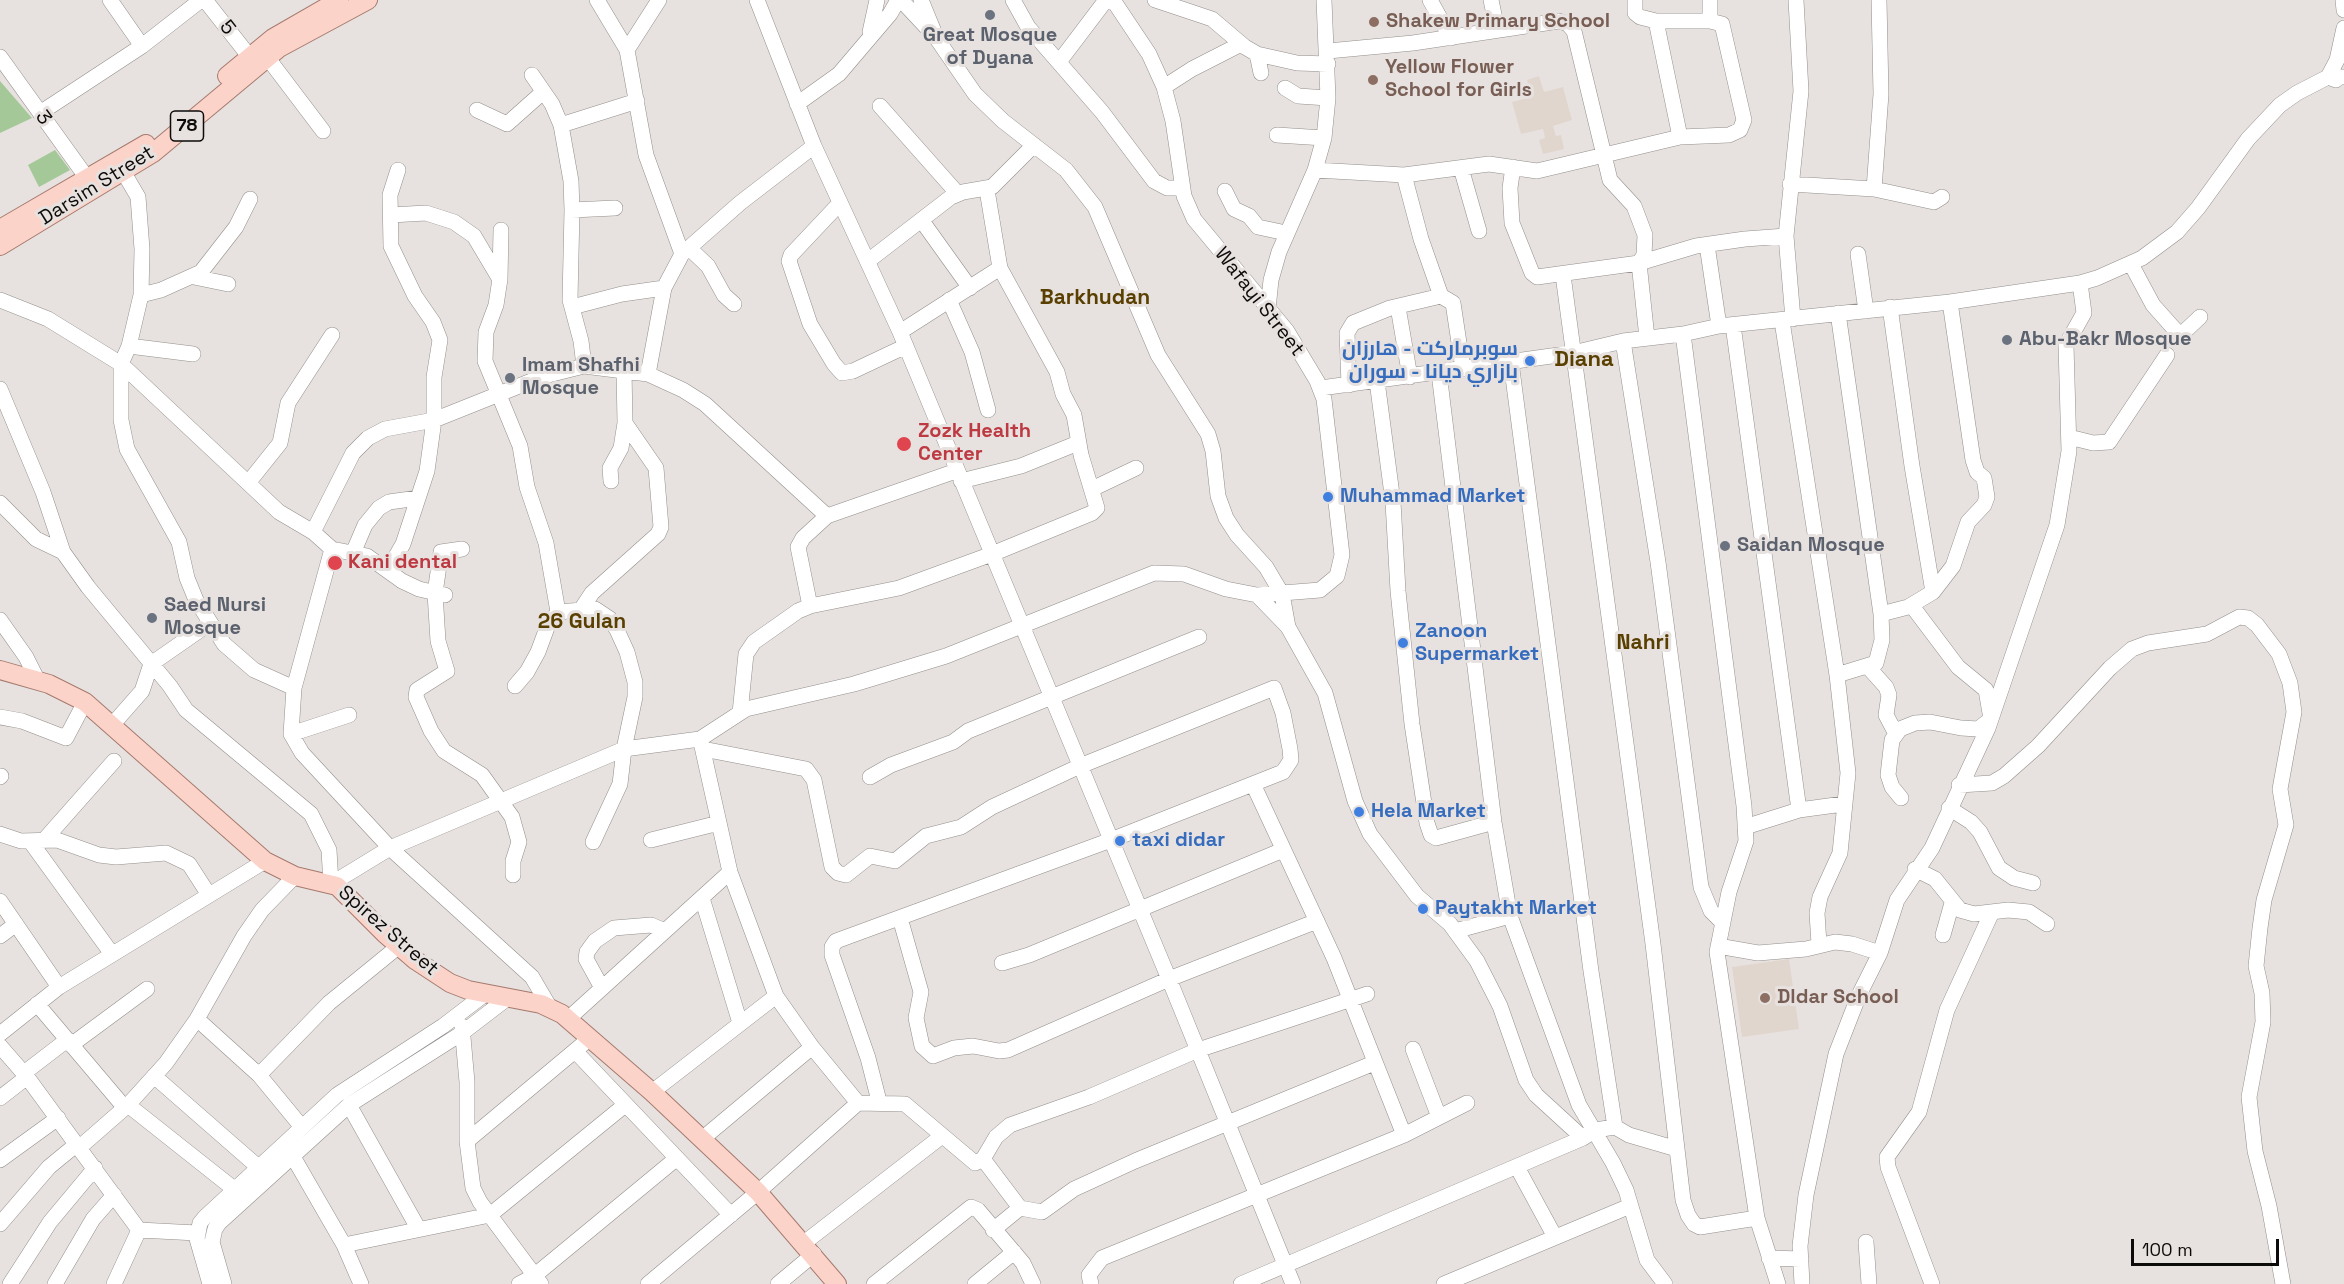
<!DOCTYPE html>
<meta charset="utf-8">
<style>
body{margin:0}
#map{position:relative;width:2344px;height:1284px;overflow:hidden;background:#e7e2df;font-family:"Space Grotesk",sans-serif}
canvas{display:block}
.scale{position:absolute;left:2131px;top:1239px;width:148px;height:27px;box-sizing:border-box;border:3px solid #0d0b0a;border-top:0;padding-left:8px;font-size:18px;line-height:21px;white-space:nowrap;color:#0d0b0a;-webkit-text-stroke:4px #e7e2df;paint-order:stroke}
</style>
<div id="map">
<canvas width="2344" height="1284"></canvas>
<div class="scale">100 m</div>
</div>
<script>
const c = document.querySelector('canvas').getContext('2d');
c.lineJoin = 'round';
function paint(path, color) { c.fillStyle = color; c.fill(path, 'evenodd'); }
const poly = rows => new Path2D(rows.map(r => 'M' + r).join(''));
function trace(path, color, width, dash) { c.strokeStyle = color; c.lineWidth = width; c.lineCap = dash ? 'butt' : 'round'; c.setLineDash(dash || []); c.stroke(path); }
function drawText(font, color, halo, rows, align = 'center') {
  c.font = font + ' "Space Grotesk",Cairo,sans-serif'; c.lineWidth = 6; c.setLineDash([]); c.textBaseline = 'middle'; c.strokeStyle = halo; c.fillStyle = color; for (const [text, x, y, turn = 0] of rows) {
    c.save(); c.translate(x, y); c.rotate((+turn || 0) * Math.PI / 180); c.textAlign = isNaN(turn) ? turn : align; if (halo) c.strokeText(text, 0, 0); c.fillText(text, 0, 0); c.restore();
  }
}
const built = poly([
 [1539,76,1544,92,1563,87,1572,120,1553,126,1556,136,1561,135,1564,149,1543,154,1539,140,1545,138,1543,129,1521,134,1512,102,1531,97,1527,80],
 [1789,959,1799,1029,1742,1037,1732,967]
]);
const green = poly([
 [0,81,32,118,0,133],
 [55,150,70,170,39,187,28,165]
]);
const minor = poly([
 [110,0,142,46],
 [205,0,249,56],
 [597,0,627,50,646,155,682,254],
 [757,0,814,146,900,332,1169,979,1293,1284],
 [901,0,929,30],
 [921,0,937,39,975,94,1003,121,1066,170,1095,207,1158,355,1208,434,1213,451,1218,496,1226,518,1237,535,1266,567,1282,594,1288,627],
 [1013,0,1028,27,1102,112,1154,181,1167,188,1182,188],
 [1155,0,1212,19,1245,47,1257,54,1297,63,1328,64],
 [1430,0,1451,38],
 [1491,0,1497,29],
 [1710,0,1710,21],
 [2343,0,2344,10],
 [1656,21,1680,137],
 [870,32,877,0],
 [627,50,659,0],
 [1328,51,1413,43,1559,21,1568,24,1574,31,1610,180,1634,206,1645,235,1644,255,1639,263,1647,338],
 [1257,54,1261,73],
 [0,57,87,178],
 [267,57,323,131],
 [1059,62,1106,0],
 [532,75,552,104,561,125,571,181,572,210,570,300,581,341,584,366],
 [2336,80,2328,77,2337,60,2344,28],
 [1164,87,1192,69,1241,44],
 [1285,88,1298,96,1328,98],
 [797,104,839,74,890,14,898,0],
 [880,106,958,194],
 [477,110,507,124,543,92],
 [40,113,142,46,201,0],
 [561,125,637,101],
 [1277,135,1324,138],
 [117,161,138,197,142,249,141,295,129,346,121,364,121,420,127,449,179,542,187,578,196,600,224,644,254,670,294,688],
 [1513,167,1510,188,1512,223,1532,273,1537,277,1639,263,1696,246,1745,239,1786,236],
 [1461,168,1479,231],
 [1315,170,1404,175,1489,164,1537,171,1680,137,1729,135,1740,130,1744,120,1722,24,1710,21,1656,21,1640,17,1635,13,1635,0],
 [1404,175,1421,239,1441,296],
 [1790,184,1874,189,1934,202,1942,197],
 [1874,189,1881,94,1879,0],
 [1225,191,1234,209,1249,216,1258,227,1286,233],
 [840,203,791,255,789,261,810,324,834,364,842,373,853,371,906,346],
 [572,210,615,208],
 [391,215,426,213,454,222,474,236,499,278],
 [922,221,970,288],
 [501,230,500,279,496,305,486,332,485,361,520,446,527,487,546,543,558,612],
 [1707,245,1719,326],
 [689,248,708,266,724,295,734,304],
 [1858,254,1866,311],
 [868,261,951,197,963,192,992,187,1034,145],
 [2131,264,2153,305,2177,332,2184,332,2200,317],
 [1563,275,1653,944,1683,1200,1688,1215,1694,1224,1700,1227,1757,1218],
 [194,277,228,284],
 [141,295,161,290,201,272,236,227,250,199],
 [0,300,48,319,121,364,279,512,313,532,332,549,367,556,402,581,419,589,445,595],
 [949,300,972,352,988,410],
 [572,307,622,294,664,288],
 [1398,307,1410,377],
 [1890,307,1912,466,1933,592],
 [1268,309,1271,280,1279,252,1315,170,1324,138,1328,98,1324,0],
 [1793,319,1786,236,1801,91,1796,0],
 [1782,321,1837,675,1848,773,1840,853,1820,897,1817,913,1819,944],
 [1733,325,1799,810],
 [900,332,1000,268],
 [1683,334,1744,806,1746,841,1729,892,1717,952,1757,1218,1778,1284],
 [1623,341,1658,562,1701,887,1711,911,1723,923],
 [129,346,193,354],
 [1511,362,1591,971,1615,1127],
 [1439,373,1494,822,1510,916,1579,1105,1613,1163,1626,1190,1647,1260,1665,1284],
 [648,374,664,288,682,254,740,203,814,146],
 [1377,381,1393,502,1398,591,1412,724,1427,823,1431,835,1436,838,1494,822],
 [1349,385,1347,333,1353,323,1390,308,1441,296,1453,303,1463,369],
 [1321,388,1573,353,1623,341,1683,334,1719,326,1950,302,2080,283,2097,278,2142,258,2177,232,2198,208,2248,139,2280,105,2297,93,2328,77,2344,77],
 [0,389,43,492,63,552,88,587,170,686,186,710,311,814,329,850,331,884,390,848,624,749,700,739,746,709,854,684,946,656,1154,573,1184,574,1226,589,1257,595,1320,590,1337,576,1342,555,1324,399,1317,381,1287,331,1194,219,1184,196,1173,121,1164,87,1149,54,1113,0],
 [2069,437,2093,443,2109,442,2167,355],
 [611,481,610,468,621,448,625,423],
 [961,481,1021,466,1078,443],
 [248,483,280,443,288,403,332,335],
 [1092,489,1136,468],
 [0,503,36,539,63,552],
 [313,532,353,453,368,438,385,429,434,420,544,376,584,366,648,374,683,390,705,404,827,516,956,471],
 [332,549,294,688,291,734,302,753,390,848,532,977,549,1006],
 [462,549,441,552,435,593,438,641,447,671,417,690,416,697,431,731,444,751,482,775,512,817,519,842,513,861,513,875],
 [353,553,365,525,379,508,389,502,418,498],
 [388,570,403,544,427,471,434,420,434,377,440,340,433,322,415,296,391,246,390,195,398,170],
 [1257,595,1288,627,1325,693,1355,801,1370,834,1417,896,1450,924,1477,961,1500,1006,1526,1080,1536,1095,1583,1138],
 [810,606,798,547,803,538,827,516],
 [582,608,592,593,658,534,661,527,656,468,625,423,624,370],
 [1881,614,1908,607,1933,592,1953,566,1968,522,1984,505,1987,497,1984,478,1977,472,1973,460,1950,302],
 [0,620,26,657,37,679],
 [1868,667,1886,687,1889,695,1886,715,1896,734],
 [1837,675,1876,663,1882,640,1881,614,1838,313],
 [515,686,527,672,538,652,548,625,558,612,595,609,610,619,617,630,627,652,635,682,635,697,624,749,620,784,593,842],
 [740,713,746,654,754,642,798,611,810,606,899,588,992,554,1092,513,1097,508,1081,455,1074,415,1063,394,1057,372,1000,268,987,190],
 [0,717,22,721,66,738,85,702],
 [113,724,142,691,151,664,210,623],
 [291,734,349,715],
 [701,742,730,872,776,996,812,1047,858,1103,905,1104,975,1163,983,1159,996,1137,1010,1125,1089,1097,1198,1050,1367,994],
 [703,749,806,769,814,780,832,867,838,873,846,875,870,856,895,861,926,836,961,827,992,807,1080,766,1274,688,1283,713,1290,749,1291,760,1283,772,1111,840,836,941,832,947,832,955,868,1058,879,1101],
 [0,777,1,776],
 [870,777,891,765,953,742,968,731,1199,637],
 [1253,784,1334,958,1404,1135],
 [1959,785,1992,783,2004,776,2038,746,2110,668,2132,649,2148,643,2207,634,2239,617,2248,618,2257,625,2279,654,2290,683,2294,712,2280,789,2286,825,2264,900,2260,928,2256,966,2262,993,2263,1022,2249,1097,2255,1151,2269,1206,2283,1284],
 [1901,798,1892,787,1888,775,1892,740,1900,729,1915,723,1930,722,1961,728,1978,729,1991,719,1986,690,1958,667,1912,606],
 [1949,808,1971,822,1980,832,1999,868,2014,878,2033,883],
 [1745,827,1799,810,1843,804],
 [0,834,21,841,57,840,99,855,116,857,166,853,189,864,209,895],
 [45,839,114,761],
 [651,840,719,823],
 [30,841,112,954],
 [1915,869,1935,879,1960,910,1974,914,2008,910,2029,912,2047,924],
 [702,898,740,1023],
 [0,901,59,987],
 [900,918,921,992,916,1018,922,1046,933,1056,954,1048,973,1046,999,1051,1008,1050,1169,979,1317,921],
 [1455,931,1510,916],
 [1943,935,1952,903],
 [0,936,16,924],
 [1718,946,1758,953,1806,949,1835,942,1852,944,1880,953],
 [1002,963,1029,955,1283,850],
 [602,988,586,959,587,952,595,941,614,928,651,925,665,931],
 [37,1004,125,1108],
 [197,1019,259,1075,301,1126],
 [568,1019,730,872],
 [462,1026,467,1082,467,1141,473,1188,480,1202,541,1284],
 [0,1034,59,987,265,861],
 [71,1045,147,989],
 [0,1046,27,1077,139,1230],
 [1413,1049,1439,1117],
 [575,1051,731,1215],
 [24,1073,67,1040],
 [259,1075,329,1003,399,946],
 [154,1076,257,1166],
 [652,1092,776,996],
 [0,1098,27,1077],
 [128,1105,234,1189],
 [349,1105,418,1228],
 [702,1139,812,1047],
 [467,1141,583,1044],
 [80,1147,128,1105,166,1063,197,1019,244,936,262,910,295,876],
 [292,1155,344,1245,361,1284],
 [983,1159,1020,1208,1042,1212,1074,1189,1135,1161,1374,1063],
 [0,1160,58,1118],
 [1517,1167,1555,1237],
 [0,1224,49,1167,77,1144],
 [139,1230,197,1233],
 [993,1230,1020,1208],
 [1866,1242,1869,1284],
 [804,1243,942,1136],
 [344,1245,490,1215,625,1105],
 [1769,1258,1801,1259],
 [10,1284,50,1222,95,1168],
 [55,1284,93,1219,114,1195],
 [114,1284,139,1230],
 [210,1284,197,1239,200,1223,205,1217,337,1095,443,1026,485,994],
 [224,1284,212,1242,215,1229,219,1223,349,1105,462,1033,509,997],
 [519,1284,534,1276,677,1158],
 [648,1284,758,1192,858,1103],
 [778,1284,814,1254],
 [874,1284,971,1207,978,1210,1023,1263,1033,1284],
 [975,1284,1014,1252],
 [1091,1284,1089,1275,1102,1258,1404,1135,1467,1103],
 [1241,1284,1583,1138,1595,1130,1615,1127,1629,1135,1677,1149],
 [1444,1284,1630,1206],
 [1802,1284,1800,1246,1806,1195,1836,1054,1859,995,1880,953,1897,900,1932,848,1988,728,2057,525,2069,451,2066,345,2084,313,2080,283],
 [1932,1284,1888,1167,1887,1157,1919,1112,1947,1010,1992,912]
]);
const major = poly([
 [227,76,273,38,339,0],
 [0,229,146,144],
 [0,246,153,153,279,48,368,0],
 [0,670,49,684,85,702,265,861,295,876,337,886,385,934,415,960,450,983,468,990,541,1004,562,1014,652,1092,758,1192,837,1284]
]);
const markers = [
 [990,15,6,"#6b7280"],
 [1374,22,6,"#8d6e63"],
 [1373,80,6,"#8d6e63"],
 [2007,340,6,"#6b7280"],
 [1530,361,6,"#3f7fe0"],
 [510,378,6,"#6b7280"],
 [904,444,8,"#e0444e"],
 [1328,497,6,"#3f7fe0"],
 [1725,546,6,"#6b7280"],
 [335,563,8,"#e0444e"],
 [152,618,6,"#6b7280"],
 [1403,643,6,"#3f7fe0"],
 [1359,812,6,"#3f7fe0"],
 [1120,841,6,"#3f7fe0"],
 [1423,909,6,"#3f7fe0"],
 [1765,998,6,"#8d6e63"]
];
const shields = [
 [187,126,33]
];
const shieldNames = [
 ["78",187,126]
];
const educationNames = [
 ["Shakew Primary School",1386,22],
 ["Yellow Flower",1385,68],
 ["School for Girls",1385,91],
 ["Dldar School",1777,998]
];
const streetNames = [
 ["5",227,28,52],
 ["3",43,118,54],
 ["Darsim Street",97,186,-32],
 ["Wafayi Street",1259,302,52],
 ["Spirez Street",388,931,41]
];
const worshipNames = [
 ["Great Mosque",990,36,"center"],
 ["of Dyana",990,59,"center"],
 ["Abu-Bakr Mosque",2019,340],
 ["Imam Shafhi",522,366],
 ["Mosque",522,389],
 ["Saidan Mosque",1737,546],
 ["Saed Nursi",164,606],
 ["Mosque",164,629]
];
const shopNames = [
 ["سوبرماركت - هارزان",1518,350,"right"],
 ["بازاري ديانا - سوران",1518,373,"right"],
 ["Muhammad Market",1340,497],
 ["Zanoon",1415,632],
 ["Supermarket",1415,655],
 ["Hela Market",1371,812],
 ["taxi didar",1132,841],
 ["Paytakht Market",1435,909]
];
const healthNames = [
 ["Zozk Health",918,432],
 ["Center",918,455],
 ["Kani dental",348,563]
];
const neighbourhoodNames = [
 ["Barkhudan",1095,298],
 ["26 Gulan",582,622],
 ["Nahri",1643,643]
];
const quarterNames = [
 ["Diana",1584,360]
];
paint(built, '#e1d6cd');
paint(green, '#a5c899');
trace(minor, '#938f8c', 16);
trace(major, '#a67a6e', 20);
trace(minor, '#fff', 15);
trace(major, '#fbd3c8', 18);
for (const [x, y, r, color] of markers) { const dot = new Path2D(); dot.arc(x, y, r, 0, 2 * Math.PI); c.fillStyle = color; c.fill(dot); trace(dot, '#e7e2df', 2); }
for (const [x, y, w] of shields) { const box = new Path2D(); box.roundRect(x - w / 2, y - 15, w, 30, 4.5); c.fillStyle = '#e7e2df'; c.fill(box); trace(box, '#0d0b0a', 1.5); }
drawText('bold 18px', '#0d0b0a', null, shieldNames);
drawText('bold 20px', '#785e54', '#e7e2df', educationNames, 'left');
drawText('20px', '#0d0b0a', '#e7e2df', streetNames);
drawText('bold 20px', '#5b616d', '#e7e2df', worshipNames, 'left');
drawText('bold 20px', '#366cbe', '#e7e2df', shopNames, 'left');
drawText('bold 20px', '#be3a42', '#e7e2df', healthNames, 'left');
drawText('bold 21px', '#593f00', '#e7e2df', neighbourhoodNames);
drawText('bold 22px', '#593f00', '#e7e2df', quarterNames);
</script>
